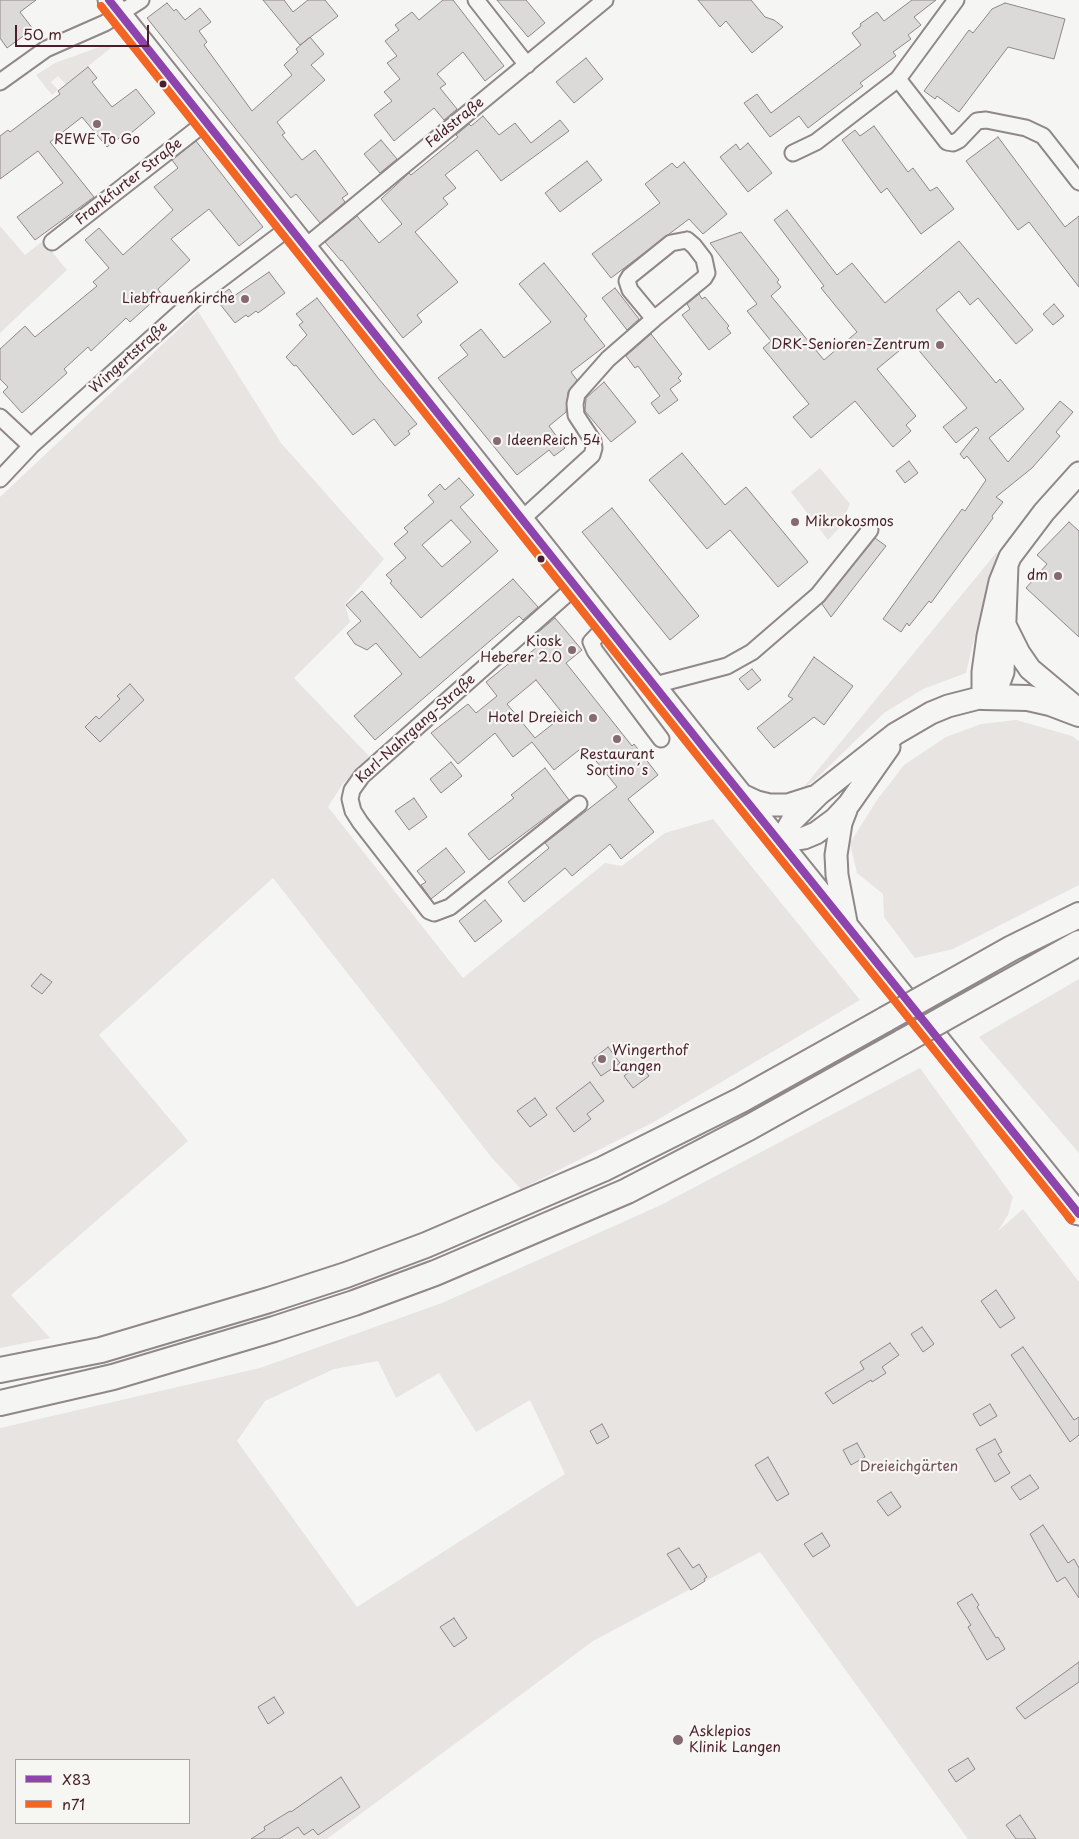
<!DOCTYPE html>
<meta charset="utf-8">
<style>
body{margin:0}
#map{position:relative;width:1079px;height:1839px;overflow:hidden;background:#f5f5f3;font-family:"Playpen Sans",sans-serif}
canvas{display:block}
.legend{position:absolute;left:15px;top:1759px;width:175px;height:65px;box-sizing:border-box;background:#f6f6f2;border:1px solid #b1a0a2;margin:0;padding:6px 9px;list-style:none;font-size:15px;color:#4a1f2b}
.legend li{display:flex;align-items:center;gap:10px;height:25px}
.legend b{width:25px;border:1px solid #b1a0a2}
.scale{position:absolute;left:15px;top:25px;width:134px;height:22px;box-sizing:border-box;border:2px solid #4a1f2b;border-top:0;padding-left:6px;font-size:15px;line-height:18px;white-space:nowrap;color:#4a1f2b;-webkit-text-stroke:4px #f6f6f2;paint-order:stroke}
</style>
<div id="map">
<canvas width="1079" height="1839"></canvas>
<ul class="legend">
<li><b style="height:6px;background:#8e44ad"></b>X83</li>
<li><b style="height:6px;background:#f26522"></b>n71</li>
</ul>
<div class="scale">50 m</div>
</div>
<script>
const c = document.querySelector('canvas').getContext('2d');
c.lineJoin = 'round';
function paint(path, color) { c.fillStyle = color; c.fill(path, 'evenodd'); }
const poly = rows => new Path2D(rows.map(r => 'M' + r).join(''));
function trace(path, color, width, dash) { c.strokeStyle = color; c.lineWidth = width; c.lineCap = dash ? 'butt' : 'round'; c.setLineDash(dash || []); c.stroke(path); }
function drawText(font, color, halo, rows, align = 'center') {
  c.font = font + ' "Playpen Sans",sans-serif'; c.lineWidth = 4.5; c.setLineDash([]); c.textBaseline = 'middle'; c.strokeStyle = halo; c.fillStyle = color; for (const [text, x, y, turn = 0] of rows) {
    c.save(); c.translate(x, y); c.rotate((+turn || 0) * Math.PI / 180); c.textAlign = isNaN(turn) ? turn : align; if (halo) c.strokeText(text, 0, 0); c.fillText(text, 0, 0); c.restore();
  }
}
const green = poly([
 [102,46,112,47,66,84,58,76,51,82,58,90,52,95,36,75,55,63],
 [0,226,25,255,43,241,67,270,0,333],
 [198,311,281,443,384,559,345,604,350,622,294,678,369,756,342,785,328,807,463,978,605,863,622,866,665,833,713,819,860,1000,652,1123,521,1189,492,1158,273,878,99,1035,188,1141,11,1295,50,1338,0,1348,0,497],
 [820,468,850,504,841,526,828,540,791,492],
 [996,553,1001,557,991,577,981,610,966,673,923,689,884,713,815,780,803,788],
 [1016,720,1072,736,1079,741,1079,885,953,949,915,958,884,917,883,894,857,873,850,843,877,800,904,765,946,737,981,724],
 [1079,979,1079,1153,979,1037],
 [920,1068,1013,1197,1008,1215,998,1231,1023,1209,1079,1282,1079,1839,968,1839,760,1552,593,1641,327,1839,0,1839,0,1428,260,1368,442,1303,661,1205],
 [378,1361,396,1398,439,1373,476,1432,530,1400,565,1474,357,1607,237,1441,265,1401,334,1369],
 [16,1760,189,1760,189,1823,16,1823]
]);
const building = poly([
 [0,0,36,0,20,12,33,29,7,48,0,38,0,0],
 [263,0,284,0,293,12,308,0,325,0,338,16,300,45,263,0],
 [443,0,453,0,504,66,485,81,463,52,437,74,446,84,440,88,457,109,444,120,434,108,394,141,374,115,392,101,384,92,400,79,387,63,397,56,385,41,399,30,395,25,412,12,419,20,443,0],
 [497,0,526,0,545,23,528,37,497,0],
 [698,0,751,0,765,17,774,20,783,27,752,53,726,21,720,27,698,0],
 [912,0,936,0,914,17,921,25,908,35,911,39,893,52,896,56,860,83,863,86,808,128,799,116,770,137,744,103,757,94,771,113,861,45,852,33,861,26,860,24,877,12,884,21,912,0],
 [167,3,174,11,176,9,185,20,200,8,211,22,199,31,207,42,204,45,252,111,292,75,284,65,298,52,296,49,310,37,324,54,311,65,325,80,277,122,285,133,282,135,302,160,315,150,348,194,342,198,345,202,320,223,296,194,291,198,147,18,167,3],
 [1005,3,1065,19,1054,59,1008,47,959,112,937,96,935,99,924,91,969,30,973,33,992,9,1005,3],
 [586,58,603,79,574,103,556,82,586,58],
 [88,67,97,78,92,82,112,107,136,89,155,113,124,139,122,136,107,147,82,117,50,142,94,197,35,240,17,217,63,183,38,151,0,179,0,136,8,130,10,132,60,94,58,91,88,67],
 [483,116,499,135,515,123,531,143,560,120,569,131,501,181,477,150,445,175,456,188,443,198,448,204,415,232,458,282,417,315,422,322,403,338,342,260,341,261,325,242,357,216,379,243,402,224,381,199,409,173,411,175,458,137,456,135,469,124,471,126,483,116],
 [874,126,908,172,913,168,930,191,937,187,954,209,921,234,887,188,881,193,842,140,855,130,860,136,874,126],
 [998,137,1065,227,1079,216,1079,287,1029,222,1018,230,966,161,998,137],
 [381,140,397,159,380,173,364,154,381,140],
 [196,141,263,227,239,246,209,209,171,239,190,260,158,289,161,294,130,322,126,318,91,351,88,347,64,369,67,373,22,413,3,392,8,387,0,379,0,349,25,326,35,337,97,286,93,282,109,268,85,240,99,228,123,255,173,210,154,187,178,168,172,160,196,141],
 [748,143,772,173,748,192,720,157,736,144,740,150,748,143],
 [587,161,602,180,560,212,545,193,587,161],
 [684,162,727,214,703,234,689,219,611,278,592,254,660,203,645,184,672,163,677,168,684,162],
 [787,210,837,275,852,263,885,303,959,241,1033,330,1016,344,978,298,970,305,959,291,936,310,996,383,1000,379,1024,409,989,438,1008,462,1060,401,1073,412,1056,432,1060,436,1032,468,996,497,1003,502,992,516,993,518,931,603,929,601,909,626,907,623,901,632,883,619,962,509,965,511,986,480,967,456,964,459,960,454,979,430,976,427,956,443,943,427,967,408,911,341,877,369,916,416,906,425,911,431,893,447,855,401,811,438,793,417,809,404,763,348,771,341,747,311,757,304,710,243,741,232,779,280,777,282,781,287,771,296,824,360,857,332,821,288,824,286,774,220,787,210],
 [544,263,587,316,584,319,605,346,571,372,577,380,568,392,566,412,549,426,565,448,554,456,549,450,517,475,438,378,468,355,460,345,481,329,504,358,551,322,519,284,544,263],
 [269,272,285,293,258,313,256,311,248,317,246,315,235,323,216,299,229,289,234,296,269,272],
 [615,288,639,319,627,330,602,298,615,288],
 [699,294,702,299,705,297,719,314,729,326,727,328,731,333,709,350,682,315,690,309,687,304,699,294],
 [317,298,378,378,417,424,408,431,410,434,395,446,374,419,353,435,296,365,294,366,286,357,307,335,299,325,303,322,296,314,317,298],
 [1054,304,1064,316,1053,325,1043,314,1054,304],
 [651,334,682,374,678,378,681,381,670,389,678,400,659,414,651,403,660,396,638,366,635,368,626,356,651,334],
 [604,382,636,422,611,442,585,411,586,398,604,382],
 [682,453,725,505,746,487,808,562,778,587,730,530,707,549,649,480,682,453],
 [909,461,918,473,905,483,896,471,909,461],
 [459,478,474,495,460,507,498,551,421,618,390,583,392,581,386,575,406,558,394,544,408,532,404,528,434,502,428,495,440,484,445,490,459,478],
 [451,520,471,542,442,567,422,545,451,520],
 [612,508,699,616,670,640,582,532,612,508],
 [1069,522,1079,531,1079,637,1026,588,1047,564,1037,555,1069,522],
 [875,538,886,546,831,617,822,604,875,538],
 [513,579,538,607,523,620,519,616,375,740,354,716,402,674,376,643,367,650,355,644,347,633,361,621,346,605,362,591,420,658,513,579],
 [555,618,582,650,566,663,632,746,634,744,658,775,628,799,654,832,621,859,610,844,572,876,565,868,524,902,508,882,549,848,545,843,617,787,584,746,554,770,532,742,513,757,495,733,458,764,431,733,468,704,476,713,497,696,486,682,517,657,520,661,542,643,535,635,555,618],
 [536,680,564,715,535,738,507,704,536,680],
 [814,657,853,686,824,725,814,717,774,748,757,728,793,699,788,696,814,657],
 [752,669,761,680,748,690,739,679,752,669],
 [130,684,144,700,100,742,85,727,96,716,99,719,120,699,117,696,130,684],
 [451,762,462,776,441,793,430,779,451,762],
 [545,768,569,800,489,860,468,834,514,798,511,795,545,768],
 [414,798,427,817,409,830,395,811,414,798],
 [446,848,465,872,431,899,421,885,426,882,417,871,446,848],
 [485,900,502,921,475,942,459,921,485,900],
 [41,974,52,982,42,994,31,986,41,974],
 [608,1047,620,1063,601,1076,592,1063,596,1060,594,1058,608,1047],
 [640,1064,649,1076,633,1088,624,1076,640,1064],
 [590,1082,604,1101,587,1114,591,1119,574,1132,556,1108,590,1082],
 [535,1098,547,1115,530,1127,517,1111,535,1098],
 [996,1290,1015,1318,1000,1328,981,1301,996,1290],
 [922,1327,934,1344,923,1352,911,1334,922,1327],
 [890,1343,899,1355,882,1367,886,1373,872,1382,871,1380,833,1404,825,1393,864,1369,860,1362,890,1343],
 [1023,1347,1074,1420,1079,1417,1079,1435,1070,1442,1011,1355,1023,1347],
 [990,1404,997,1416,980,1426,973,1414,990,1404],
 [602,1424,609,1437,597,1444,590,1431,602,1424],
 [995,1439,1002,1452,998,1454,1010,1473,995,1482,976,1449,995,1439],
 [857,1443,865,1457,851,1465,843,1450,857,1443],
 [768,1457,789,1494,777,1501,755,1465,768,1457],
 [1030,1475,1039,1488,1020,1500,1011,1487,1030,1475],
 [891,1492,901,1507,888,1516,877,1501,891,1492],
 [1043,1525,1068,1563,1074,1559,1079,1568,1079,1598,1065,1577,1057,1582,1030,1534,1043,1525],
 [822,1533,830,1546,813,1557,804,1544,822,1533],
 [679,1548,693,1568,699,1564,707,1577,704,1579,705,1581,691,1590,667,1554,679,1548],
 [972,1594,979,1605,977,1607,996,1638,998,1637,1005,1649,987,1660,968,1627,971,1625,957,1603,972,1594],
 [454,1618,467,1638,454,1647,440,1627,454,1618],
 [1079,1662,1079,1682,1025,1719,1016,1708,1079,1662],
 [274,1697,284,1713,268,1724,258,1707,274,1697],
 [968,1758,975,1769,956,1782,948,1770,968,1758],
 [341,1777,360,1807,318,1835,313,1829,304,1835,298,1827,279,1839,251,1839,265,1830,264,1827,290,1811,291,1812,341,1777],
 [1020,1815,1036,1839,1016,1839,1006,1825,1020,1815]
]);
const street = poly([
 [476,0,527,65],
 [956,0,898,79,947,142,953,143,959,140,977,121,986,120,1026,128,1043,136,1079,182],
 [0,82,46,49,105,23,141,0],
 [793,153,816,142,898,79],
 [687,240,694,246,704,259,707,273,704,278,654,319,630,290,627,281,630,276,671,243,687,240],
 [52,242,206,122],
 [305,247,605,0],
 [0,417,31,446],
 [0,479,31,446,196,298,290,227],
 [522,519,592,455,594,448,593,441,576,415,575,404,577,394,608,359,654,319],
 [576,586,362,776,352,790,350,799,353,811,360,822,429,911,434,913,450,907,579,804],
 [607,625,591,642,595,651,661,739],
 [655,685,727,666,752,652,818,595,870,530]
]);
const secondary = poly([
 [109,0,708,753,1079,1214],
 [1006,627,1019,653,1030,669,1079,710],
 [983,697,983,672,988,636,1000,582,1010,557,1044,512,1079,473],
 [742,795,757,802,769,805,788,805,813,797],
 [780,842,792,821,819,794,895,734,931,713,948,706,983,697,997,688,1003,672,1007,565],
 [780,842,804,838,816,833,835,819,849,804,889,747],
 [846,922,837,875,836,855,841,823,846,810]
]);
const primary = poly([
 [983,697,1028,698,1050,703,1079,714],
 [941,988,1012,948,1079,915],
 [959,1010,1079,943],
 [1077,1212,1079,1211],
 [0,1370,101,1350,269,1300,346,1275,426,1245,603,1169,741,1100,886,1019],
 [0,1403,113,1377,274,1329,354,1303,435,1273,627,1191,750,1127,904,1041]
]);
const primaryBridge = poly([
 [886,1019,941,988],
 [904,1041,959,1010]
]);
const bus1 = poly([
 [109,0,708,753,1079,1214]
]);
const bus2 = poly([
 [101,6,700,759,1071,1220]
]);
const markers = [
 [163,84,4.5,"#4a1f2b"],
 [97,124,5,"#866a71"],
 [245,299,5,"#866a71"],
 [940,345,5,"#866a71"],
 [497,441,5,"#866a71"],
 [795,522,5,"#866a71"],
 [541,559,4.5,"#4a1f2b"],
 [1058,576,5,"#866a71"],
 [572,650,5,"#866a71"],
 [593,718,5,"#866a71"],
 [617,739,5,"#866a71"],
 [602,1059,5,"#866a71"],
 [678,1740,6,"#866a71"]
];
const streetNames = [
 ["Feldstraße",455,123,-39],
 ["Frankfurter Straße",129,182,-38],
 ["Wingertstraße",129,358,-42],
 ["Karl-Nahrgang-Straße",416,729,-42]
];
const poiNames = [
 ["REWE To Go",97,140,"center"],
 ["Liebfrauenkirche",235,299],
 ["DRK-Senioren-Zentrum",930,345],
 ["IdeenReich 54",507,441,"left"],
 ["Mikrokosmos",805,522,"left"],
 ["dm",1048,576],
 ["Kiosk",562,642],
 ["Heberer 2.0",562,658],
 ["Hotel Dreieich",583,718],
 ["Restaurant",617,755,"center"],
 ["Sortino´s",617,771,"center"],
 ["Wingerthof",612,1051,"left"],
 ["Langen",612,1067,"left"],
 ["Asklepios",689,1732,"left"],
 ["Klinik Langen",689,1748,"left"]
];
const parkNames = [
 ["Dreieichgärten",909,1467]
];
paint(green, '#e8e4e2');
paint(building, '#dcdad9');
trace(building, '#8f8788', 1);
trace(street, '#8f8788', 19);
trace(secondary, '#8f8788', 25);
trace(primary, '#8f8788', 28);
trace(street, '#f5f5f3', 15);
trace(secondary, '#f5f5f3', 21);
trace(primary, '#f5f5f3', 24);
trace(primaryBridge, '#8f8788', 28, []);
trace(primaryBridge, '#f5f5f3', 24);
trace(bus1, '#8e44ad', 8);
trace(bus2, '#f26522', 8);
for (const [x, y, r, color] of markers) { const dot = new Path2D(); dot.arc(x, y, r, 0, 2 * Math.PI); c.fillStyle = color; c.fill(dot); trace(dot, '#f6f6f2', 2); }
drawText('14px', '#4a1f2b', '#f6f6f2', streetNames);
drawText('14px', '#4a1f2b', '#f6f6f2', poiNames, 'right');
drawText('14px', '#6f4d56', '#f6f6f2', parkNames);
</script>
